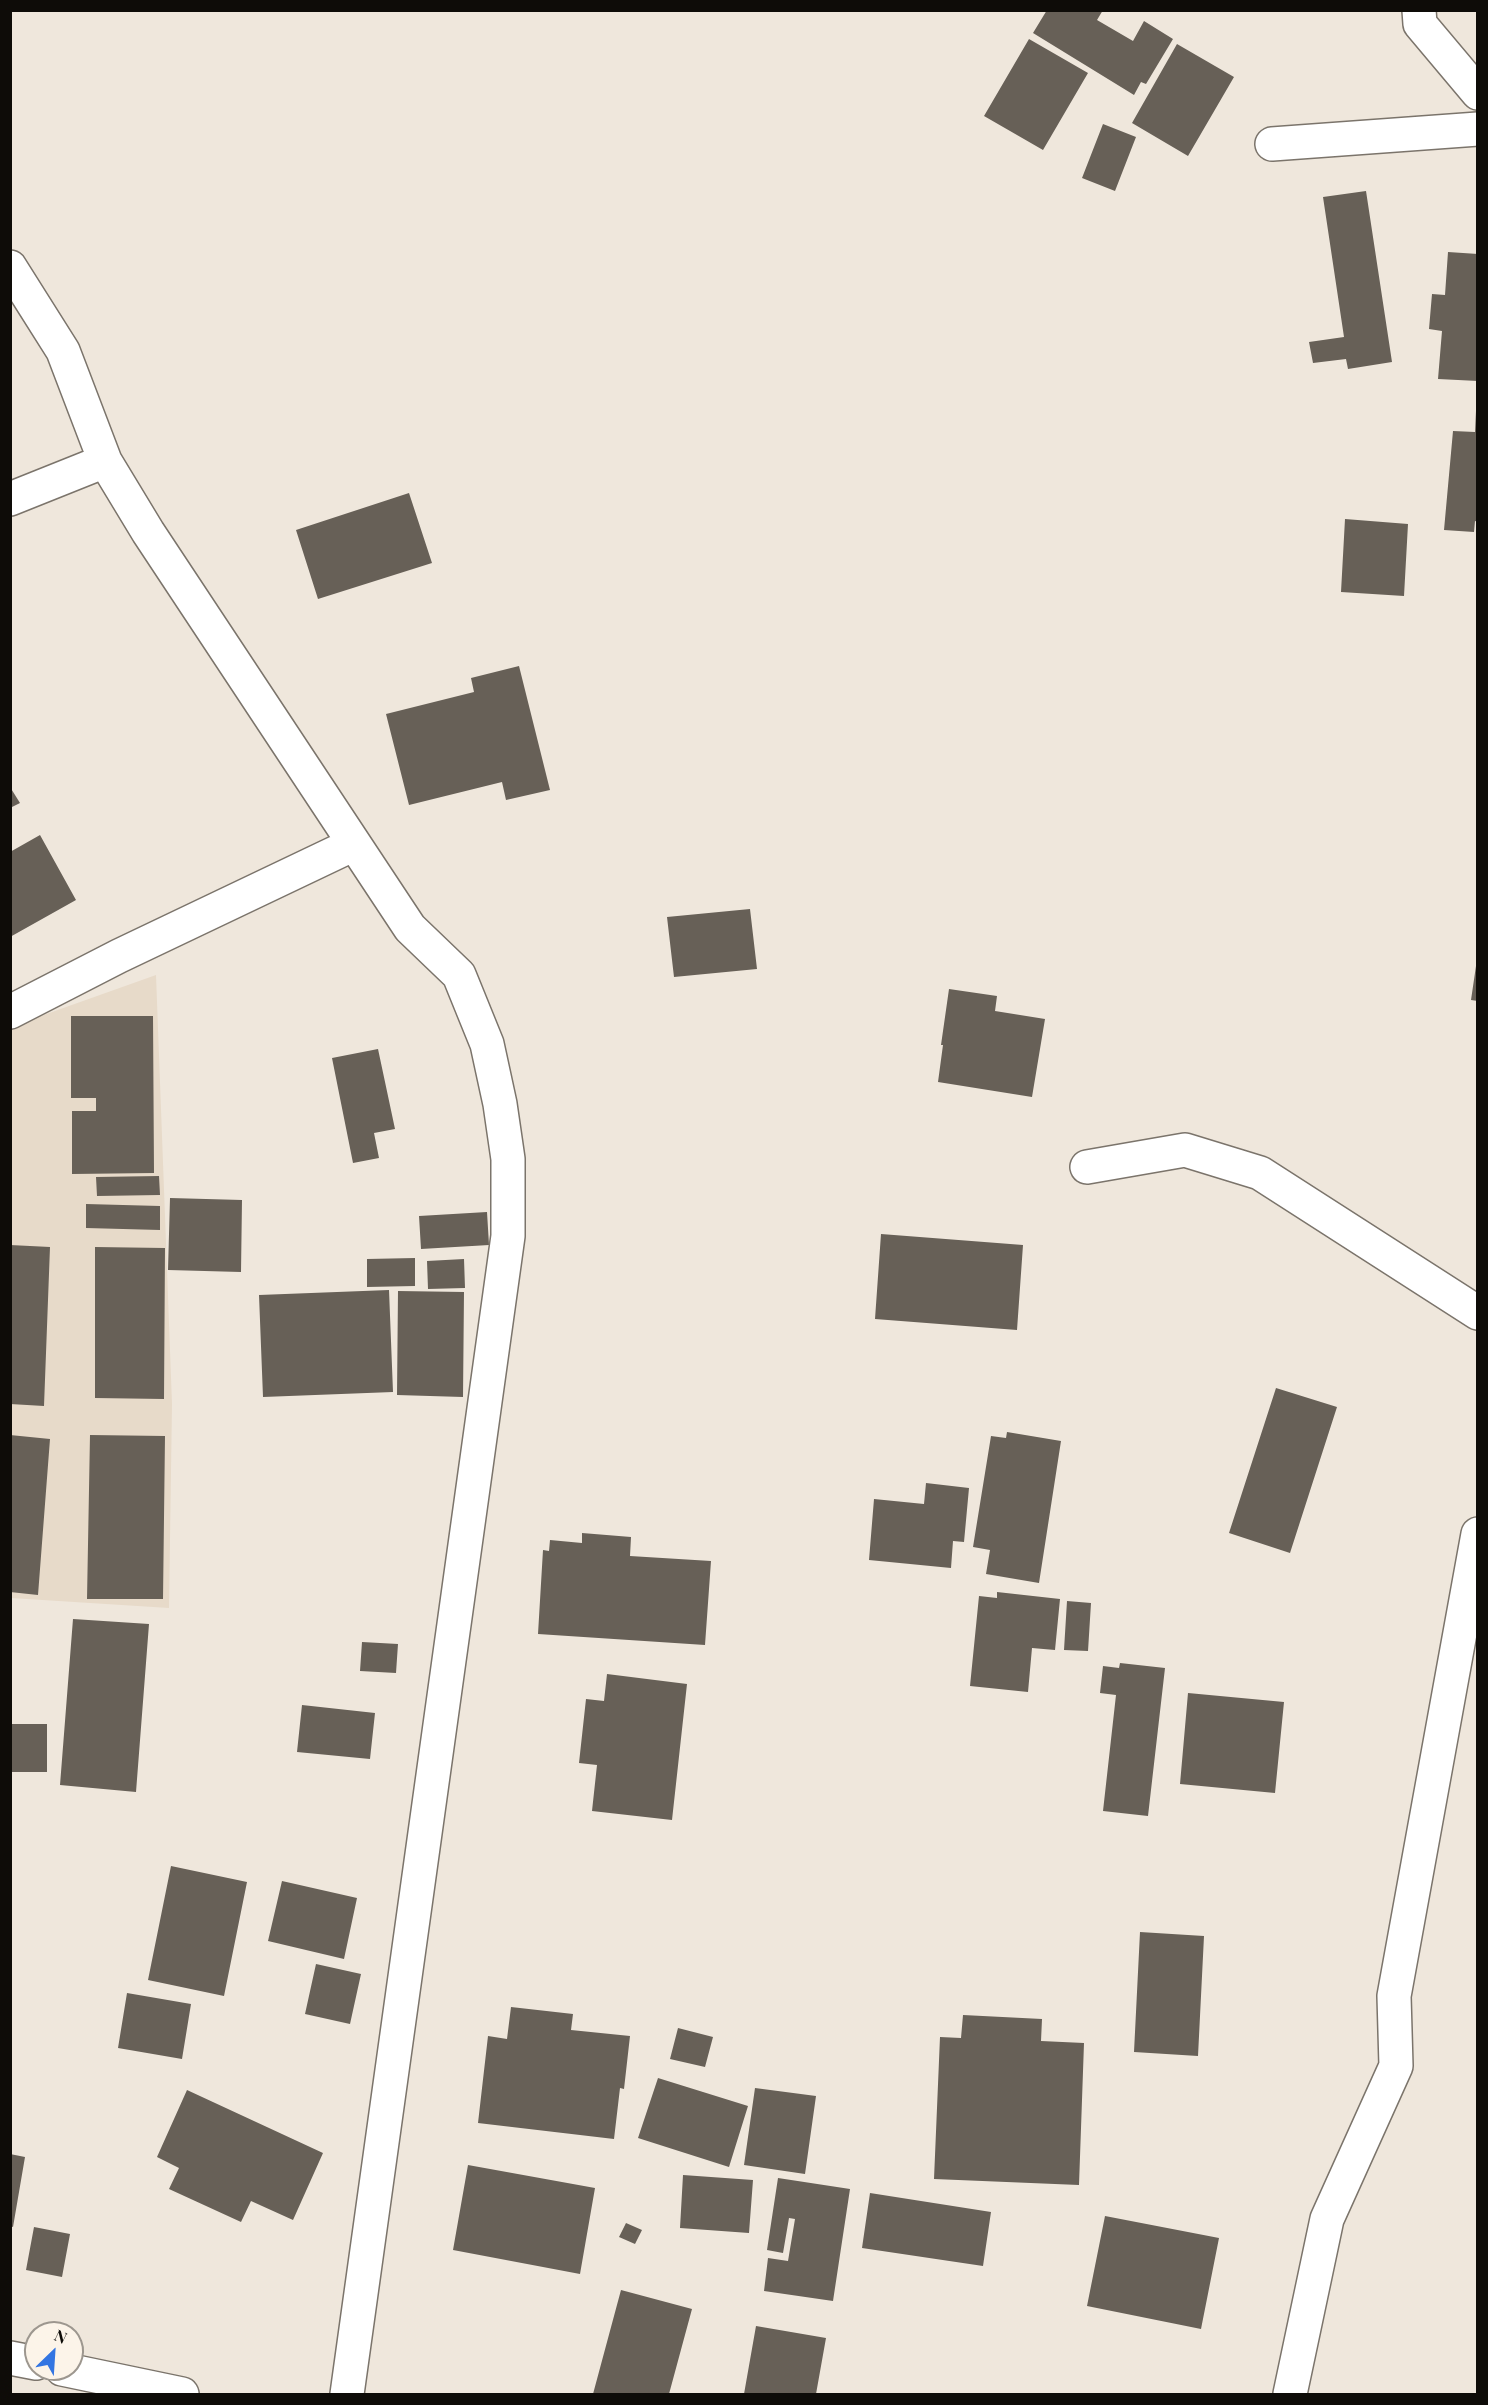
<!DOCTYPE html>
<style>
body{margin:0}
#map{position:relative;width:1488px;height:2405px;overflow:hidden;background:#efe7dc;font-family:"Playfair Display",serif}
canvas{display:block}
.frame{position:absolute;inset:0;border:12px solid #0e0c08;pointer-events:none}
.north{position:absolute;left:24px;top:2321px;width:60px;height:60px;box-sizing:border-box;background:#fcf4e9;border:2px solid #9d978f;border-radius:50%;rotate:25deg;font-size:16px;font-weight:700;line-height:24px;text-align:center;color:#0e0c08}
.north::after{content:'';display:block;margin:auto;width:21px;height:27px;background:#3375e2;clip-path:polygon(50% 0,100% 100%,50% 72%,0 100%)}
</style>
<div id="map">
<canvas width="1488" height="2405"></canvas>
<div class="frame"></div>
<div class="north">N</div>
</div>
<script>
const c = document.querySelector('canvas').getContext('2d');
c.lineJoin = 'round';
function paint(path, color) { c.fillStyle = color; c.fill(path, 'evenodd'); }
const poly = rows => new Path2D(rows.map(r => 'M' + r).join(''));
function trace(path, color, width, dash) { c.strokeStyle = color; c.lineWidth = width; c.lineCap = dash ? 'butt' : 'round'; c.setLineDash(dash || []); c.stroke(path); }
const built = poly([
 [156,975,172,1404,169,1608,11,1598,10,1027]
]);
const building = poly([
 [1047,10,1103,10,1097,20,1133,41,1144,21,1173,39,1146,84,1141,82,1134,95,1033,33],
 [1029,39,1088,73,1043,150,984,116],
 [1177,44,1234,77,1188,156,1132,123],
 [1103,124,1136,137,1115,191,1082,178],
 [1366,191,1392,362,1348,369,1346,359,1313,363,1309,342,1344,337,1323,197],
 [1448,252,1478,254,1478,381,1438,379,1442,331,1429,329,1432,294,1445,295],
 [1476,411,1478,411,1478,522,1475,521,1474,532,1444,530,1453,431,1475,432],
 [409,493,432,563,318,599,296,530],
 [1345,519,1408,524,1404,596,1341,592],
 [519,666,550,790,506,800,502,782,409,805,386,714,474,692,471,678],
 [10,787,20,803,10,808],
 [40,835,76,900,10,937,10,852],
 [750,909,757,969,674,977,667,917],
 [1476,966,1478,966,1478,1001,1471,1000],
 [949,989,997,996,995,1011,1045,1019,1032,1097,938,1082,943,1045,941,1045],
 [71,1016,153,1016,154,1173,72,1174,72,1111,96,1111,96,1098,71,1098],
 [378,1049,395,1129,374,1133,379,1158,353,1163,332,1058],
 [159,1176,160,1195,97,1196,96,1177],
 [170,1198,242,1200,241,1272,168,1270],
 [86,1204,160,1206,160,1230,86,1228],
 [487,1212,489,1245,421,1249,419,1216],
 [881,1234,1023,1245,1017,1330,875,1319],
 [10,1245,50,1247,44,1406,10,1404],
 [95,1247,165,1248,164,1399,95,1398],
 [415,1258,415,1286,367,1287,367,1259],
 [464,1259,465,1288,428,1289,427,1261],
 [389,1290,393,1392,263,1397,259,1295],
 [398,1291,464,1292,463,1397,397,1395],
 [1276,1388,1337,1407,1290,1553,1229,1533],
 [1007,1432,1061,1441,1039,1583,986,1574,990,1550,973,1547,991,1436,1006,1438],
 [10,1435,50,1439,38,1595,10,1592],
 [90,1435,165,1436,163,1599,87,1599],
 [926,1483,969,1488,964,1542,953,1541,951,1568,869,1560,874,1499,924,1504],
 [582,1533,631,1537,630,1556,711,1561,705,1645,538,1634,543,1550,549,1551,550,1540,582,1543],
 [997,1592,1060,1599,1055,1650,1032,1648,1028,1692,970,1686,979,1596,997,1598],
 [1067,1601,1091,1603,1088,1651,1064,1650],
 [73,1619,149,1624,136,1792,60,1785],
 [362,1642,398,1644,396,1673,360,1671],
 [1120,1663,1165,1668,1148,1816,1103,1811,1116,1695,1100,1693,1103,1666,1119,1668],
 [607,1674,687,1684,672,1820,592,1811,597,1765,579,1763,586,1699,604,1701],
 [1188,1693,1284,1702,1275,1793,1180,1784],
 [302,1705,375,1713,370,1759,297,1752],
 [10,1724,47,1724,47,1772,10,1772],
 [171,1866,247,1882,224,1996,148,1980],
 [282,1881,357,1898,344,1959,268,1941],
 [1140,1932,1204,1936,1198,2056,1134,2052],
 [316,1964,361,1974,350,2024,305,2014],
 [127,1993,191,2004,182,2059,118,2048],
 [511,2007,573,2014,571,2030,630,2036,624,2089,620,2088,614,2139,478,2123,488,2036,507,2039],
 [963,2015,1042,2019,1041,2041,1084,2043,1079,2185,934,2179,940,2037,961,2038],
 [678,2028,713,2037,705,2067,670,2059],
 [658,2078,748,2106,729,2167,638,2138],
 [755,2088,816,2096,805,2174,744,2165],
 [187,2090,323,2153,293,2220,251,2201,241,2222,169,2189,179,2168,157,2157],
 [10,2154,25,2157,13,2227,10,2226],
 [468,2165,595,2188,580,2274,453,2250],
 [683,2175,753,2180,749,2233,680,2228],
 [778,2178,850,2189,833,2301,764,2291,768,2258,788,2261,795,2219,789,2218,783,2253,767,2250],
 [870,2193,991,2212,983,2266,862,2248],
 [1105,2216,1219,2238,1201,2329,1087,2306],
 [626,2223,642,2230,635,2244,619,2237],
 [34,2227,70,2234,62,2277,26,2270],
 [621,2290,692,2309,669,2394,593,2394],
 [756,2326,826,2338,816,2394,744,2394]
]);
const minor = poly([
 [1419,10,1420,24,1478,93],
 [1272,144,1478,129],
 [10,267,63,351,105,461],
 [10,499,105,461,148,532,410,928,459,975,487,1044,500,1104,508,1159,508,1236,347,2394],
 [10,1012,119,956,354,844],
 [1087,1167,1185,1150,1260,1173,1478,1313],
 [10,2358,36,2363],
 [62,2369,182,2394],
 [1290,2394,1327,2219,1396,2066,1394,1996,1478,1534]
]);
paint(built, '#e7dac9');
paint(building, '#676057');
trace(minor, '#7b746b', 36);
trace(minor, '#fff', 33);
</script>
